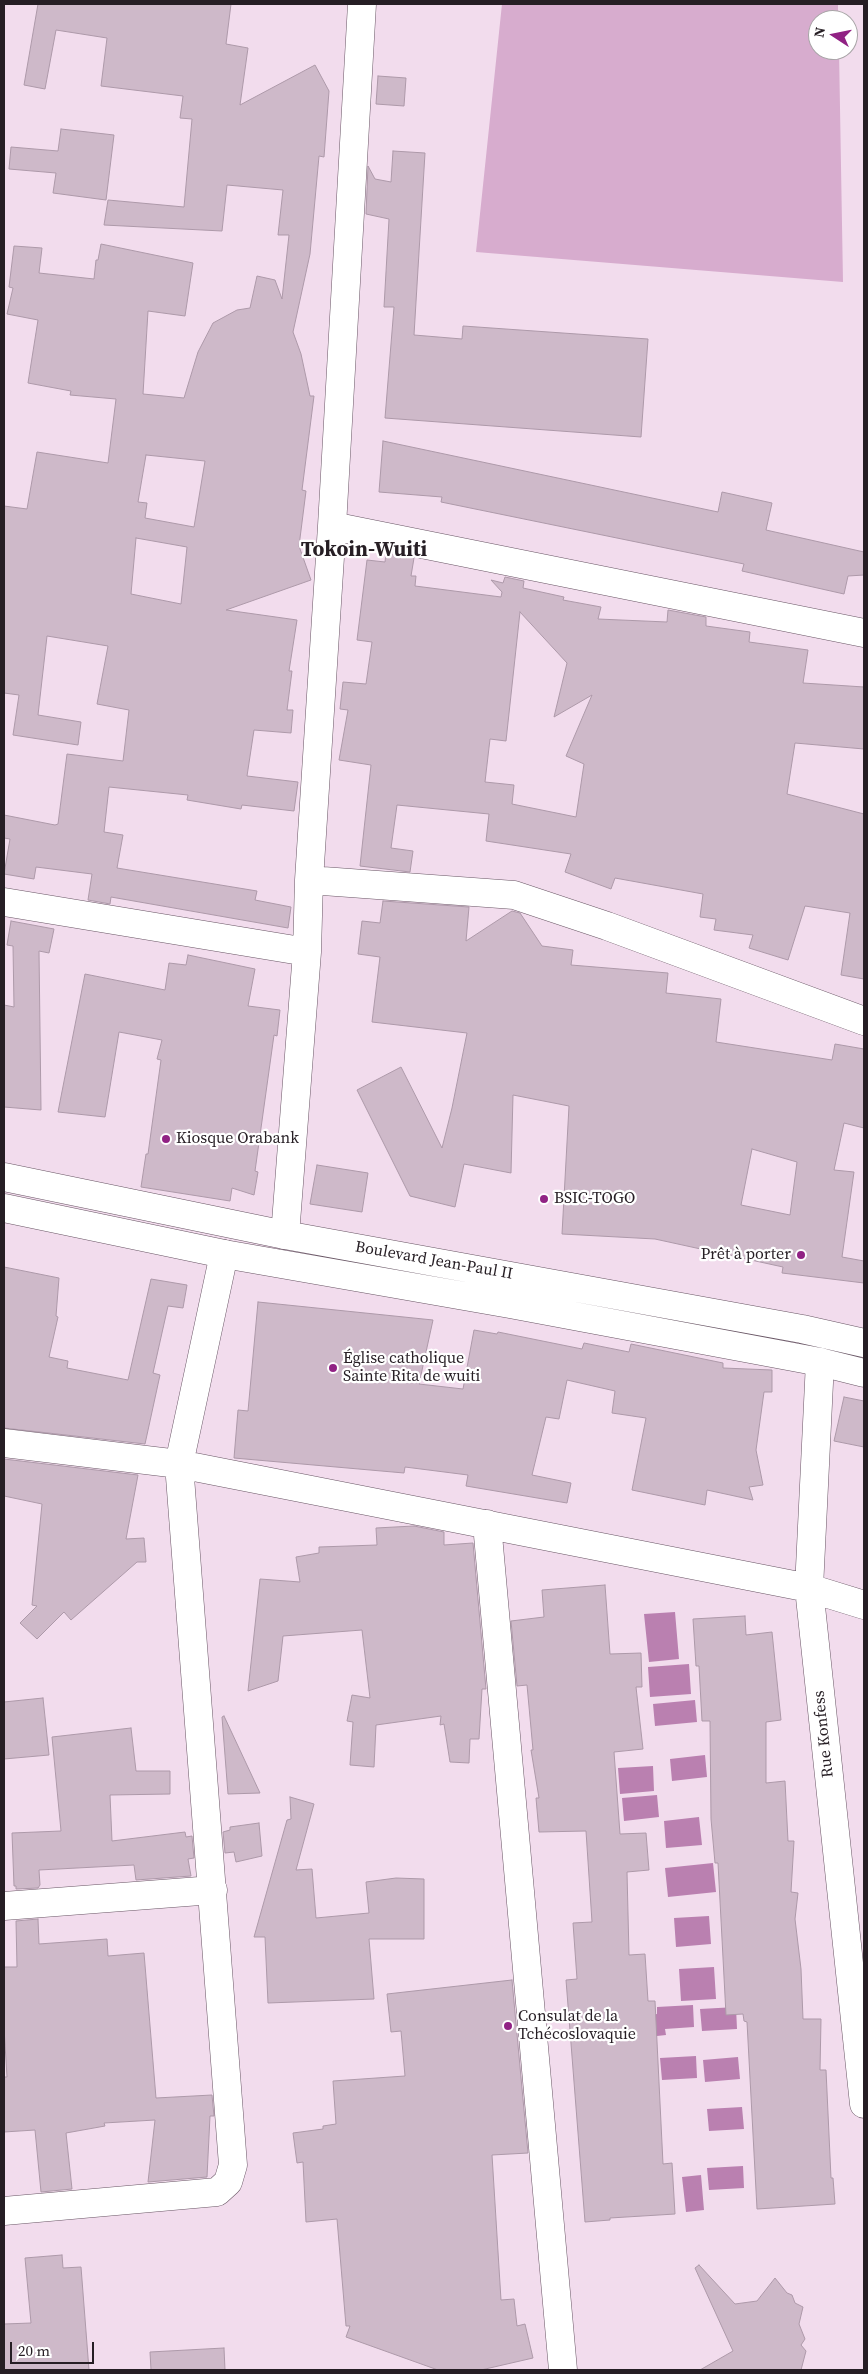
<!DOCTYPE html>
<meta charset="utf-8">
<style>
body{margin:0}
#map{position:relative;width:868px;height:2374px;overflow:hidden;background:#f2dced;font-family:"Source Serif 4",serif}
canvas{display:block}
.frame{position:absolute;inset:0;border:5px solid #261e24;pointer-events:none}
.north{position:absolute;left:808px;top:10px;width:50px;height:50px;box-sizing:border-box;background:#fff;border:1px solid #a8a5a7;border-radius:50%;rotate:281deg;font-size:14px;font-weight:700;line-height:20px;text-align:center;color:#261e24}
.north::after{content:'';display:block;margin:auto;width:18px;height:22px;background:#912284;clip-path:polygon(50% 0,100% 100%,50% 72%,0 100%)}
.scale{position:absolute;left:10px;top:2342px;width:84px;height:22px;box-sizing:border-box;border:2px solid #261e24;border-top:0;padding-left:6px;font-size:15px;line-height:18px;white-space:nowrap;color:#261e24;-webkit-text-stroke:4px #fff;paint-order:stroke}
</style>
<div id="map">
<canvas width="868" height="2374"></canvas>
<div class="frame"></div>
<div class="north">N</div>
<div class="scale">20 m</div>
</div>
<script>
const c = document.querySelector('canvas').getContext('2d');
c.lineJoin = 'round';
function paint(path, color) { c.fillStyle = color; c.fill(path, 'evenodd'); }
const poly = rows => new Path2D(rows.map(r => 'M' + r).join(''));
function trace(path, color, width, dash) { c.strokeStyle = color; c.lineWidth = width; c.lineCap = dash ? 'butt' : 'round'; c.setLineDash(dash || []); c.stroke(path); }
function drawText(font, color, halo, rows, align = 'center') {
  c.font = font + ' "Source Serif 4",serif'; c.lineWidth = 4.5; c.setLineDash([]); c.textBaseline = 'middle'; c.strokeStyle = halo; c.fillStyle = color; for (const [text, x, y, turn = 0] of rows) {
    c.save(); c.translate(x, y); c.rotate((+turn || 0) * Math.PI / 180); c.textAlign = isNaN(turn) ? turn : align; if (halo) c.strokeText(text, 0, 0); c.fillText(text, 0, 0); c.restore();
  }
}
const green = poly([
 [502,4,838,4,838,20,818,20,818,50,839,50,843,282,476,252]
]);
const water = poly([
 [675,1612,679,1659,649,1662,644,1614],
 [689,1664,691,1694,650,1697,648,1667],
 [695,1700,697,1722,655,1726,653,1704],
 [705,1755,707,1777,672,1781,670,1759],
 [653,1766,654,1791,620,1794,618,1768],
 [657,1795,659,1817,624,1821,622,1798],
 [699,1817,702,1845,666,1848,664,1821],
 [713,1863,716,1892,668,1897,665,1868],
 [709,1916,711,1944,676,1947,674,1918],
 [714,1967,716,1999,681,2001,679,1969],
 [693,2005,694,2027,665,2029,666,2035,630,2039,629,2017,657,2014,657,2007],
 [736,2007,737,2029,702,2031,700,2009],
 [696,2056,697,2078,662,2080,660,2058],
 [738,2057,740,2079,705,2082,703,2060],
 [742,2107,744,2129,709,2131,707,2109],
 [743,2166,744,2188,709,2190,707,2168],
 [701,2175,704,2210,686,2212,682,2177]
]);
const building = poly([
 [38,4,231,4,226,44,248,48,240,105,315,65,329,91,324,157,319,156,310,254,293,332,301,354,310,396,314,396,302,490,306,491,299,546,311,580,226,610,297,620,289,671,292,671,287,710,293,710,291,733,254,730,247,776,298,782,294,811,242,805,241,809,187,800,188,795,109,787,104,832,123,835,117,868,257,891,255,900,291,907,288,928,111,897,110,904,88,900,92,874,36,867,34,879,4,874,10,839,4,838,4,815,55,825,58,824,67,754,123,761,129,710,97,704,108,646,47,636,38,715,81,722,78,745,13,735,19,695,4,693,4,506,27,509,37,452,108,463,116,399,70,395,71,391,28,383,38,320,7,314,13,288,9,287,14,246,42,248,39,273,94,279,96,260,98,260,101,244,193,263,185,316,148,311,143,394,184,398,198,352,213,323,237,310,250,308,257,276,275,280,282,299,289,235,278,235,283,190,227,185,222,231,104,225,108,200,184,207,192,119,180,118,183,96,101,86,107,38,56,30,45,89,24,85,38,4],
 [146,455,205,461,194,527,145,518,147,503,138,502,146,455],
 [136,538,187,547,181,604,131,594,136,538],
 [378,76,406,78,404,106,376,104,378,76],
 [61,129,114,135,106,200,53,193,56,173,9,169,11,147,58,151,61,129],
 [393,151,425,153,414,335,462,339,463,326,648,339,641,437,385,418,394,307,384,307,389,219,366,214,368,166,375,179,391,182,393,151],
 [383,441,718,512,722,492,772,503,766,530,864,552,864,575,848,576,844,594,742,571,744,564,441,502,442,497,379,492,383,441],
 [386,553,414,558,411,576,416,576,415,586,501,597,502,592,491,580,503,583,505,577,524,581,523,588,564,597,563,600,601,607,598,619,667,622,668,610,706,617,706,626,750,632,749,642,808,650,803,683,864,687,864,749,795,743,787,794,864,814,864,979,841,975,850,913,805,906,788,960,749,948,753,935,714,930,716,919,700,917,703,894,615,878,611,889,565,872,571,854,486,841,489,814,397,805,391,848,413,851,410,872,360,866,371,765,339,760,348,710,340,709,343,682,366,684,372,642,357,640,367,560,385,562,386,553],
 [520,612,567,663,554,717,592,695,566,756,584,764,576,817,512,804,514,785,485,782,490,739,506,741,520,612],
 [383,901,469,907,466,941,512,911,520,913,542,946,573,950,571,965,668,973,666,993,721,999,716,1042,832,1060,835,1044,864,1049,864,1128,844,1123,834,1170,854,1172,842,1257,864,1261,864,1283,782,1273,783,1267,655,1239,562,1234,569,1106,513,1095,511,1173,464,1164,455,1207,410,1196,357,1090,401,1067,442,1148,452,1108,467,1033,372,1022,380,957,358,954,362,921,380,923,383,901],
 [752,1149,797,1162,790,1215,741,1205,752,1149],
 [11,921,54,929,49,953,39,951,41,1110,4,1107,4,1005,14,1007,13,946,7,945,11,921],
 [188,955,255,969,248,1006,280,1010,277,1036,274,1035,255,1171,258,1172,254,1195,232,1188,230,1201,141,1187,146,1154,148,1154,161,1060,157,1059,162,1040,119,1032,105,1117,58,1112,85,974,165,990,169,963,186,965,188,955],
 [317,1165,368,1173,362,1212,310,1204,317,1165],
 [4,1267,59,1278,56,1316,58,1317,49,1357,68,1361,67,1368,128,1380,151,1279,187,1285,183,1308,168,1306,153,1373,160,1375,145,1444,4,1428,4,1267],
 [258,1302,433,1320,419,1384,463,1389,474,1330,497,1334,498,1332,582,1349,584,1343,629,1352,631,1344,723,1363,723,1368,772,1370,772,1392,764,1392,756,1450,763,1485,749,1487,753,1500,707,1490,705,1505,632,1490,646,1418,612,1413,615,1391,567,1380,559,1419,546,1417,532,1475,571,1483,567,1503,466,1486,468,1475,405,1467,404,1473,234,1458,238,1410,248,1411,258,1302],
 [844,1397,864,1401,864,1447,834,1441,844,1397],
 [4,1459,138,1475,126,1539,144,1538,146,1562,137,1562,71,1620,64,1612,37,1639,20,1623,37,1606,32,1605,42,1504,4,1496,4,1459],
 [414,1526,444,1532,444,1545,473,1543,486,1689,482,1689,479,1739,470,1739,469,1763,450,1762,444,1724,440,1725,441,1716,376,1725,374,1767,350,1765,353,1722,347,1721,352,1695,370,1698,362,1630,283,1636,278,1681,248,1691,260,1579,300,1582,296,1557,319,1553,319,1547,377,1545,376,1528,414,1526],
 [605,1585,610,1654,641,1653,642,1687,636,1687,643,1749,614,1752,620,1834,646,1833,649,1870,627,1872,629,1955,645,1954,648,2001,655,2001,663,2164,672,2163,675,2214,610,2218,610,2220,585,2222,566,1980,577,1979,573,1923,592,1922,586,1831,539,1832,536,1798,539,1798,531,1750,533,1750,527,1685,517,1686,511,1621,544,1617,542,1590,605,1585],
 [745,1616,746,1635,772,1632,781,1720,766,1722,766,1783,785,1781,788,1841,794,1841,791,1892,798,1893,795,1919,801,1969,803,2019,821,2019,820,2070,826,2070,831,2178,833,2178,835,2204,757,2209,747,2022,744,2021,743,2014,726,2015,718,1863,715,1863,711,1819,710,1721,702,1721,699,1666,696,1666,693,1619,745,1616],
 [43,1698,49,1755,4,1759,4,1702,43,1698],
 [224,1716,260,1793,228,1794,222,1717,224,1716],
 [131,1728,136,1771,170,1771,170,1794,110,1795,112,1841,185,1832,186,1837,192,1836,194,1858,188,1859,191,1876,136,1880,134,1865,39,1870,40,1885,38,1888,16,1889,16,1886,14,1886,12,1833,61,1831,52,1737,131,1728],
 [290,1797,314,1804,296,1870,312,1869,316,1918,369,1913,366,1882,396,1878,424,1879,424,1939,369,1939,374,1999,268,2003,265,1937,254,1937,287,1820,291,1819,290,1797],
 [259,1823,262,1856,236,1862,234,1852,225,1853,223,1832,230,1830,230,1827,259,1823],
 [38,1919,39,1944,107,1939,108,1956,144,1953,156,2098,212,2095,214,2116,210,2116,207,2177,148,2182,155,2120,104,2123,105,2126,66,2133,72,2189,41,2192,35,2130,4,2132,4,2077,7,2077,4,2028,4,1967,17,1967,16,1921,38,1919],
 [512,1980,528,2153,492,2155,501,2300,514,2299,517,2326,525,2324,533,2358,481,2370,438,2370,346,2337,350,2326,346,2326,337,2219,306,2222,303,2162,297,2163,293,2133,323,2129,323,2126,336,2124,333,2081,405,2076,401,2031,391,2032,387,1994,512,1980],
 [62,2255,63,2268,81,2267,89,2370,4,2370,4,2324,31,2323,25,2258,62,2255],
 [699,2265,735,2304,757,2301,775,2278,787,2293,792,2295,795,2303,803,2307,799,2324,805,2339,801,2345,806,2351,801,2370,700,2370,733,2351,695,2268,699,2265],
 [224,2348,225,2370,151,2370,150,2352,224,2348]
]);
const minor = poly([
 [332,526,864,633],
 [309,880,514,895,607,926,864,1021],
 [4,902,307,952],
 [285,1235,307,952,309,880,332,526,362,4],
 [820,1362,809,1588,864,2104],
 [4,1443,179,1464,809,1588,864,1605],
 [487,1524,563,2370],
 [4,1906,213,1890],
 [4,2211,217,2192,228,2182,233,2165,179,1464,224,1254]
]);
const secondary = poly([
 [4,1177,285,1235,802,1329,864,1343],
 [4,1208,224,1254,510,1304,820,1362,864,1373]
]);
const markers = [
 [166,1139,5,"#912284"],
 [544,1199,5,"#912284"],
 [801,1255,5,"#912284"],
 [333,1368,5,"#912284"],
 [508,2026,5,"#912284"]
];
const poiNames = [
 ["Kiosque Orabank",176,1139],
 ["BSIC-TOGO",554,1199],
 ["Prêt à porter",791,1255,"right"],
 ["Église catholique",343,1359],
 ["Sainte Rita de wuiti",343,1377],
 ["Consulat de la",518,2017],
 ["Tchécoslovaquie",518,2035]
];
const streetNames = [
 ["Boulevard Jean-Paul II",434,1261,10],
 ["Rue Konfess",824,1734,-96]
];
const districtNames = [
 ["Tokoin-Wuiti",364,551]
];
paint(green, '#d7acce');
paint(water, '#ba80b0');
paint(building, '#ceb9c9');
trace(building, '#ad99a9', 1);
trace(minor, '#695665', 29);
trace(secondary, '#695665', 29);
trace(minor, '#fff', 28);
trace(secondary, '#fff', 28);
for (const [x, y, r, color] of markers) { const dot = new Path2D(); dot.arc(x, y, r, 0, 2 * Math.PI); c.fillStyle = color; c.fill(dot); trace(dot, '#fff', 2); }
drawText('16px', '#261e24', '#fff', poiNames, 'left');
drawText('16px', '#261e24', '#fff', streetNames);
drawText('bold 21px', '#261e24', '#fff', districtNames);
</script>
